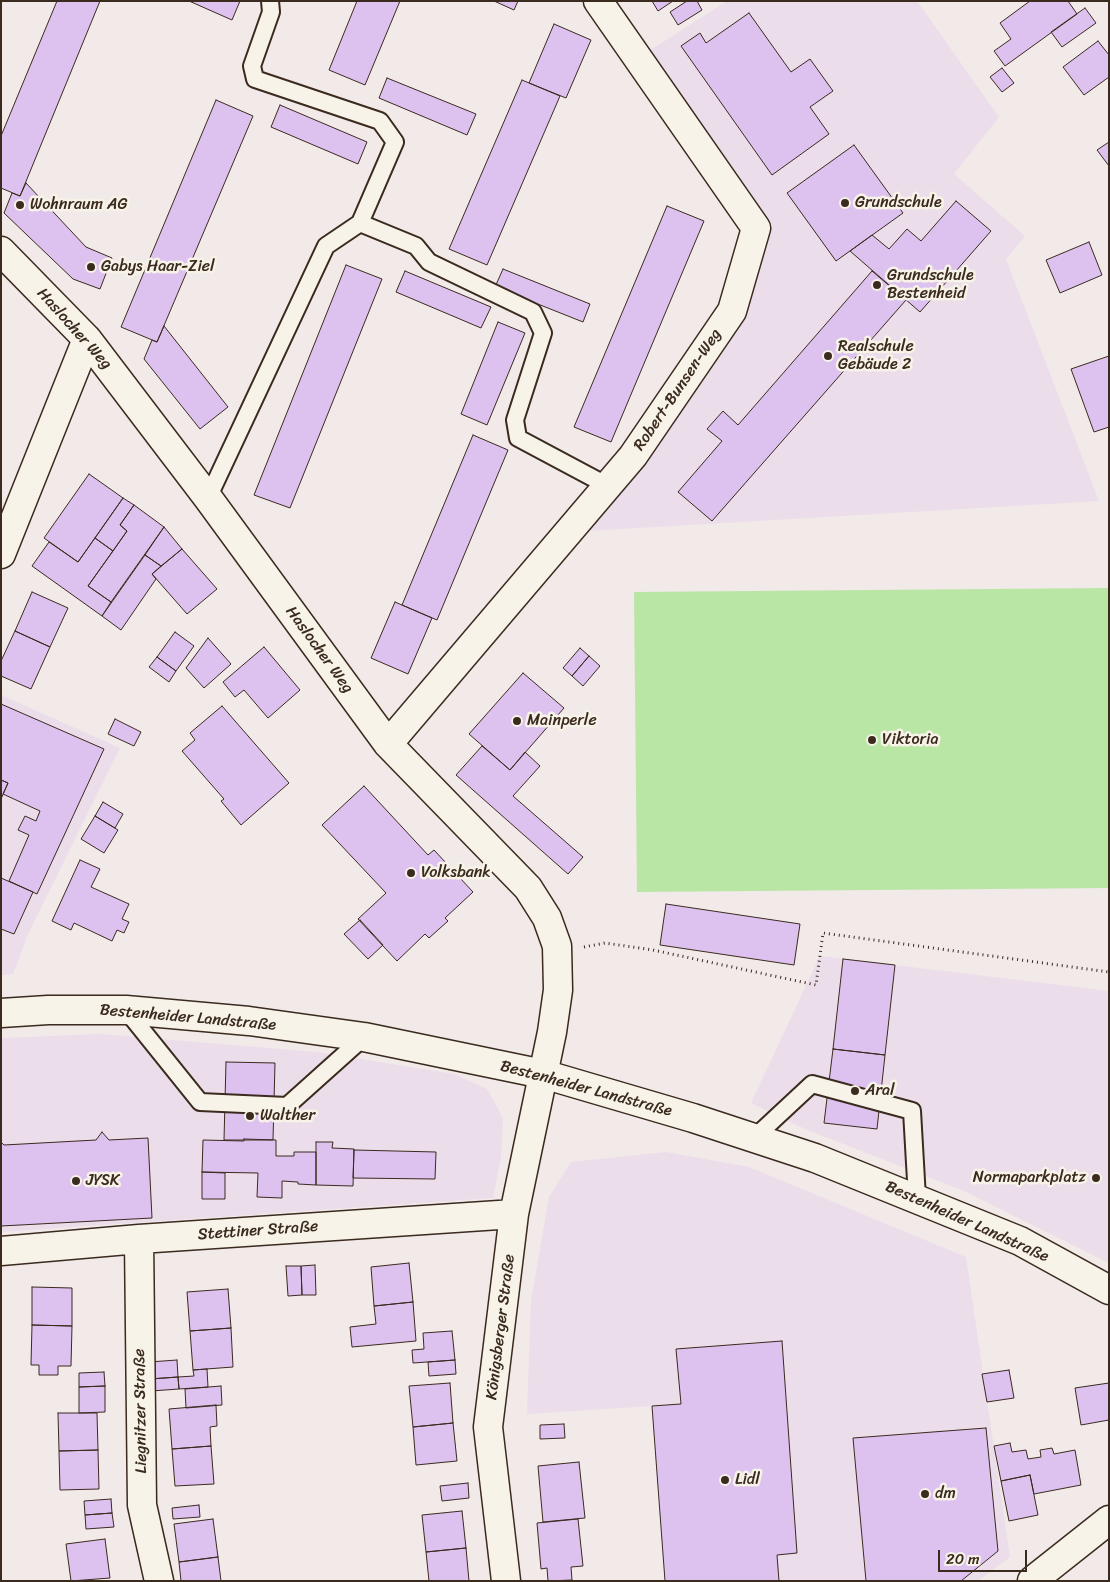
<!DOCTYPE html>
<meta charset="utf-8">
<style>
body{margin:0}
#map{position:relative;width:1110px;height:1582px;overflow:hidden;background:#f2e9e9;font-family:Sriracha,sans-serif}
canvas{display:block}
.frame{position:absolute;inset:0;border:2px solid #3b2a1e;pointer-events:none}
.scale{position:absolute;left:938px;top:1550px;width:89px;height:22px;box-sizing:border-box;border:2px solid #3b2a1e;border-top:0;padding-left:6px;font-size:15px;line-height:18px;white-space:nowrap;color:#3b2a1e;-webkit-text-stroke:4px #f7f3e8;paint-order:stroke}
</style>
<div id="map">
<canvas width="1110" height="1582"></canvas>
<div class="frame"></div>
<div class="scale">20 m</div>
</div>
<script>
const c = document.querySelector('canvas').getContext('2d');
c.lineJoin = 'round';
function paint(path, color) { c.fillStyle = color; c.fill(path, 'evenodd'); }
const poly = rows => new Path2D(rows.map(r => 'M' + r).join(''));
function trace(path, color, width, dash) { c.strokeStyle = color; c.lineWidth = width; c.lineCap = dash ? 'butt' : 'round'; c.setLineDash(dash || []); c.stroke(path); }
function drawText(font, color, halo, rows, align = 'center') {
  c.font = font + ' Sriracha,sans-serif'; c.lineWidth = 5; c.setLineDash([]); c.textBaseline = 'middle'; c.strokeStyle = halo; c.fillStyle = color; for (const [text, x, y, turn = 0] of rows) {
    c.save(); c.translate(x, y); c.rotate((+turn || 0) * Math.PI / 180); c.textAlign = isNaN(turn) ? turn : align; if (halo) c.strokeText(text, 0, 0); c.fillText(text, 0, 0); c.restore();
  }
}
const built = poly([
 [727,1,917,1,999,117,954,174,1025,236,1006,259,1099,501,569,532,732,311,756,229,638,58],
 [1,695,120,748,28,934,13,974,1,975],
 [820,956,1109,991,1109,1263,964,1191,805,1129,751,1103],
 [101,1034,317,1052,454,1074,487,1089,503,1118,501,1157,493,1198,1,1232,1,1038],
 [666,1152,749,1167,966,1257,1010,1557,978,1581,665,1581,652,1406,527,1414,531,1301,549,1197,571,1162]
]);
const green = poly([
 [1109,588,1109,888,637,892,634,592]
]);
const building = poly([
 [57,1,100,1,20,196,1,188,1,136,57,1],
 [189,1,240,1,232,20,189,1],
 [357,1,400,1,365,85,329,70,357,1],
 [494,1,518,1,514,10,494,1],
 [652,1,673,1,658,11,652,1],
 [687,1,697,1,702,10,678,25,670,12,687,1],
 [1030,1,1068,1,1077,14,1005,66,994,51,1011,39,1000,23,1030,1],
 [1085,8,1096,23,1062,47,1051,32,1085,8],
 [749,13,791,72,810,59,833,91,810,107,829,134,772,175,681,46,700,33,706,43,749,13],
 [554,24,591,40,566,98,529,83,554,24],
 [1098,41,1109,55,1109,77,1084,95,1063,67,1098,41],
 [1002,68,1014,83,1002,92,990,77,1002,68],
 [387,78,476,114,467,135,379,98,387,78],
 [522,80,560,96,487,265,449,249,522,80],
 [216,100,253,116,157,342,121,327,216,100],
 [280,105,367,142,358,164,271,127,280,105],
 [1109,142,1109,166,1097,150,1109,142],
 [854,145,903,213,836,261,787,193,854,145],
 [26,183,86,247,112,258,100,289,73,279,4,213,12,193,20,196,26,183],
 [956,201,991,231,920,312,850,251,872,235,889,249,907,229,921,241,956,201],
 [667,206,704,221,611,442,574,427,667,206],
 [1089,242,1102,275,1060,293,1046,260,1089,242],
 [346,265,382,279,290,508,254,495,346,265],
 [503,269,590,304,583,322,495,287,503,269],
 [405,271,491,307,481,328,396,292,405,271],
 [872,271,906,300,712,521,678,492,722,441,707,429,723,411,738,425,872,271],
 [498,322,525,333,487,425,461,414,498,322],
 [164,326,228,407,200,429,144,359,152,340,157,342,164,326],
 [1109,356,1109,427,1094,432,1071,369,1109,356],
 [473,435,508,450,437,620,402,605,473,435],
 [89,474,123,498,78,562,44,538,89,474],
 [123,498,134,505,120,525,127,531,113,551,95,538,123,498],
 [134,505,164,527,111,602,88,586,127,531,120,525,134,505],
 [164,527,182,549,161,566,145,555,164,527],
 [95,538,113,551,88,586,111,602,102,616,32,566,49,542,78,562,95,538],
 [182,549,217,589,187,614,152,574,182,549],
 [145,555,161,566,152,574,156,579,121,630,102,616,145,555],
 [32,592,68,608,50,647,15,631,32,592],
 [395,602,432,618,408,674,371,658,395,602],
 [15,631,50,647,31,689,1,676,1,661,15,631],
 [175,632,194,646,176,671,157,657,175,632],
 [208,638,231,664,204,688,186,668,208,638],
 [264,647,300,690,268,718,244,690,235,697,223,682,264,647],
 [580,648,589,656,572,676,563,668,580,648],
 [589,656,600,666,583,686,572,676,589,656],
 [157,657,176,671,169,682,149,667,157,657],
 [523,673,564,708,510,770,469,734,523,673],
 [1,704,104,749,37,894,9,881,29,835,18,830,25,816,36,821,40,811,3,794,8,783,1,780,1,704],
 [222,706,289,783,241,825,221,801,224,799,182,751,195,740,190,733,222,706],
 [115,719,141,732,134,746,108,734,115,719],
 [482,746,510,770,525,752,540,766,513,796,583,857,568,874,456,775,482,746],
 [1,780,8,783,1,799,1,780],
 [364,786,428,855,434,850,473,892,445,918,448,921,429,938,425,934,397,961,358,919,386,893,322,825,364,786],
 [103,802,123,814,115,828,95,816,103,802],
 [95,816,118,830,104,853,81,839,95,816],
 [80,860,100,869,91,887,129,904,122,919,129,922,124,933,117,930,112,941,74,923,71,930,52,921,80,860],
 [1,878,33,892,14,934,1,929,1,878],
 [666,904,800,924,794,965,660,945,666,904],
 [360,920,383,945,368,959,344,934,360,920],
 [843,959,895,965,885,1055,833,1049,843,959],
 [833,1049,885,1055,877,1129,824,1123,833,1049],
 [226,1062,275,1063,273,1140,224,1140,226,1062],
 [102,1132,109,1140,148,1138,152,1218,1,1226,1,1142,4,1145,96,1140,102,1132],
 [244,1139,276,1140,276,1156,294,1156,294,1152,316,1152,316,1185,298,1184,298,1182,282,1181,282,1198,257,1197,258,1173,202,1172,203,1140,244,1141,244,1139],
 [316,1142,333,1142,332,1148,354,1149,353,1186,316,1185,316,1142],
 [354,1150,436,1152,435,1179,353,1178,354,1150],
 [202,1172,225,1173,225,1199,202,1199,202,1172],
 [409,1263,413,1302,374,1306,371,1267,409,1263],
 [315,1265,316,1295,302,1295,301,1266,315,1265],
 [286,1266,301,1266,302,1295,288,1296,286,1266],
 [32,1287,72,1288,72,1326,32,1325,32,1287],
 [228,1289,231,1328,190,1331,187,1292,228,1289],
 [413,1302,416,1341,352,1347,350,1327,376,1324,374,1306,413,1302],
 [32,1325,72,1326,71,1366,58,1366,58,1375,39,1375,39,1365,31,1365,32,1325],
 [231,1328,233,1367,193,1370,190,1331,231,1328],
 [452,1331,455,1360,413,1363,412,1350,424,1349,423,1333,452,1331],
 [782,1341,797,1553,777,1555,779,1581,665,1581,652,1406,681,1404,676,1349,782,1341],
 [177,1360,178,1377,150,1379,149,1362,177,1360],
 [455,1360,456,1374,429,1376,428,1362,455,1360],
 [207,1369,208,1387,179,1389,178,1377,194,1376,193,1370,207,1369],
 [1009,1370,1014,1398,987,1402,982,1374,1009,1370],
 [104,1372,105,1386,79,1387,79,1373,104,1372],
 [178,1377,179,1389,151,1391,150,1379,178,1377],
 [450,1383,453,1423,413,1427,409,1386,450,1383],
 [1109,1383,1109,1420,1081,1425,1075,1388,1109,1383],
 [105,1386,105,1412,79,1413,79,1387,105,1386],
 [221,1386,222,1405,186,1408,185,1389,221,1386],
 [216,1405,217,1426,210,1427,211,1446,172,1449,169,1409,216,1405],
 [58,1413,97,1413,98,1450,59,1451,58,1413],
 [453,1423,457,1461,416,1465,413,1427,453,1423],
 [564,1424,565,1438,540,1439,540,1425,564,1424],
 [986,1428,998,1551,961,1581,866,1581,853,1438,986,1428],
 [1010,1443,1012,1452,1026,1450,1028,1459,1041,1457,1040,1450,1052,1448,1054,1454,1075,1450,1081,1485,1034,1494,1030,1475,1001,1481,994,1446,1010,1443],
 [211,1446,214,1484,175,1486,172,1449,211,1446],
 [98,1450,99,1489,60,1490,59,1451,98,1450],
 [579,1462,585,1518,543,1522,538,1466,579,1462],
 [1030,1475,1038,1515,1009,1521,1001,1481,1030,1475],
 [468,1483,469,1498,442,1501,440,1486,468,1483],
 [111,1499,112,1513,85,1515,84,1501,111,1499],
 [199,1505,200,1517,173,1519,172,1508,199,1505],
 [462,1511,466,1548,426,1552,422,1515,462,1511],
 [112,1513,114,1527,86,1529,85,1515,112,1513],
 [213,1519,218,1557,179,1562,174,1524,213,1519],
 [578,1519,583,1566,571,1567,572,1580,548,1581,547,1568,541,1569,537,1523,578,1519],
 [105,1539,110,1578,71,1581,66,1544,105,1539],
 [466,1548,469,1581,429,1581,426,1552,466,1548],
 [218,1557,221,1581,181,1581,179,1562,218,1557]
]);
const path = poly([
 [584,947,605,943,653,950,816,985,823,933,1109,972]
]);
const lane = poly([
 [360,223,416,246,429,262,533,312,543,333,515,420,518,438,608,486],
 [208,498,326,246,360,223,395,142,380,121,255,79,252,66,271,12,270,1],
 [126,1010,200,1102,287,1106,364,1037],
 [754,1138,812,1084,912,1111,917,1198]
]);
const street = poly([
 [1,251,87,339,208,498,388,744,528,888,547,918,557,946,558,990,552,1032,514,1214,488,1427,506,1581],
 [1,554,87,339],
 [388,744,633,456,732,311,756,228,598,1],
 [139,1239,142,1505,159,1581],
 [1,1251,139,1239,514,1214],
 [1032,1581,1109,1520]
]);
const secondary = poly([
 [1,1013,48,1010,126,1010,249,1021,364,1037,543,1074,693,1118,815,1158,1020,1241,1109,1290]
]);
const markers = [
 [845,203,5,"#3b2a1e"],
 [20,205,5,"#3b2a1e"],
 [91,267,5,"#3b2a1e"],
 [877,285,5,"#3b2a1e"],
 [828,356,5,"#3b2a1e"],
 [517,721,5,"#3b2a1e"],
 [872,740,5,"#3b2a1e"],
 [411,873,5,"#3b2a1e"],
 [855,1091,5,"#3b2a1e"],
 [250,1116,5,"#3b2a1e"],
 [1096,1178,5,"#3b2a1e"],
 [76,1181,5,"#3b2a1e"],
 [725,1480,5,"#3b2a1e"],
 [925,1494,5,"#3b2a1e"]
];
const poiNames = [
 ["Grundschule",855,203],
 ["Wohnraum AG",30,205],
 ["Gabys Haar-Ziel",101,267],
 ["Grundschule",887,276],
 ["Bestenheid",887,294],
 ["Realschule",838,347],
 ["Gebäude 2",838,365],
 ["Mainperle",527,721],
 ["Viktoria",882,740],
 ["Volksbank",421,873],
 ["Aral",865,1091],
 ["Walther",260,1116],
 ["Normaparkplatz",1086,1178,"right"],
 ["JYSK",86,1181],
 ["Lidl",735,1480],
 ["dm",935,1494]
];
const streetNames = [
 ["Haslocher Weg",74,329,48],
 ["Robert-Bunsen-Weg",678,390,-56],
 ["Haslocher Weg",319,650,54],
 ["Bestenheider Landstraße",188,1018,5],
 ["Bestenheider Landstraße",586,1089,15],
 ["Bestenheider Landstraße",967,1222,24],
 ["Stettiner Straße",258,1231,-4],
 ["Königsberger Straße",501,1327,-83],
 ["Liegnitzer Straße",141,1411,-91]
];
paint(built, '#ecddeb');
paint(green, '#b9e6a4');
paint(building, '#ddc1ef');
trace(building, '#3b2a1e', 1);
trace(lane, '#3b2a1e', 20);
trace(street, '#3b2a1e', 31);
trace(secondary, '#3b2a1e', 31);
trace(path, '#3b2a1e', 3, [1, 4]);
trace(lane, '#f7f3e8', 16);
trace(street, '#f7f3e8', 28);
trace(secondary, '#f7f3e8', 28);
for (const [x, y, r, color] of markers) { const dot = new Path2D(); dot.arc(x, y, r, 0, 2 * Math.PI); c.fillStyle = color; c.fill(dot); trace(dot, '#f7f3e8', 2); }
drawText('16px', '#3b2a1e', '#f7f3e8', poiNames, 'left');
drawText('16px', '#3b2a1e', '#f7f3e8', streetNames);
</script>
